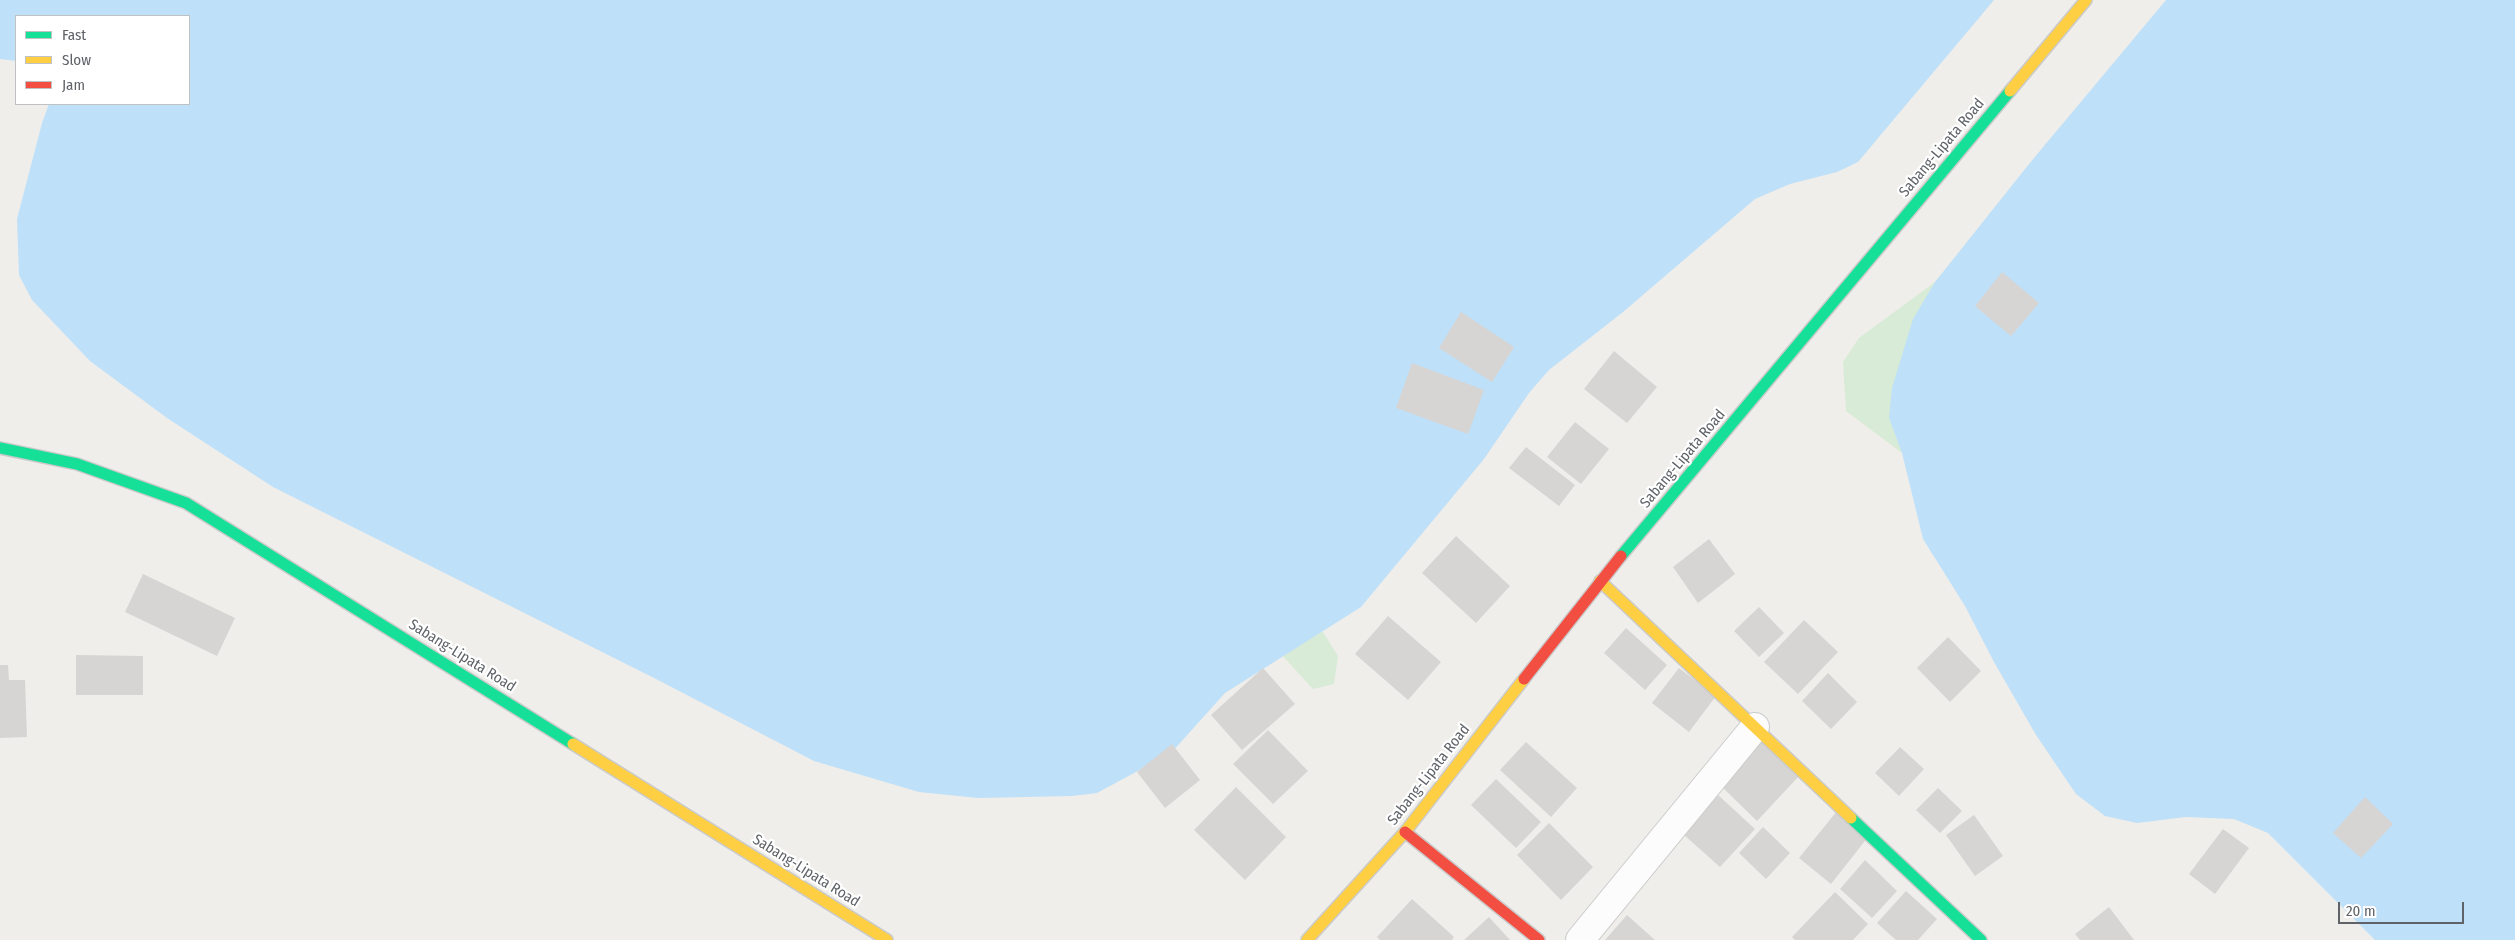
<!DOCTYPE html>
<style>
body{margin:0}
#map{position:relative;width:2515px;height:940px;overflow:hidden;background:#efeeea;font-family:"Fira Sans Condensed",sans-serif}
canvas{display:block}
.legend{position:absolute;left:15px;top:15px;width:175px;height:90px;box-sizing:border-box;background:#fff;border:1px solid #bfc1c3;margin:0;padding:6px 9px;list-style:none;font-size:15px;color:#5f6368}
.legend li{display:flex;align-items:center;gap:10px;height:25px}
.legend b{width:25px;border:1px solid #bfc1c3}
.scale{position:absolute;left:2338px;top:902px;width:126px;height:22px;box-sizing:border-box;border:2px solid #5f6368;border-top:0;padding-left:6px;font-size:15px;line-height:18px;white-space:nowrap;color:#5f6368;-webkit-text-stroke:4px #fff;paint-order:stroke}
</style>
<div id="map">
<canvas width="2515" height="940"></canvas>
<ul class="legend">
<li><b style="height:6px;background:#16e098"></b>Fast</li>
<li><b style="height:6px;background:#ffcf43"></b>Slow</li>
<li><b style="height:6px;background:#f24e42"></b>Jam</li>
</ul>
<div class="scale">20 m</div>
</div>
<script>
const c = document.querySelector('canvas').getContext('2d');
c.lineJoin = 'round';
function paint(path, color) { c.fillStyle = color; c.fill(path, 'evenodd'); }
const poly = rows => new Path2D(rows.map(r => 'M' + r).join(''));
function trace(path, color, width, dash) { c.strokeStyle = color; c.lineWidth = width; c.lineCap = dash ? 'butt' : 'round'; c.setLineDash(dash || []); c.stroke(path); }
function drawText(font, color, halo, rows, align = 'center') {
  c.font = font + ' "Fira Sans Condensed",sans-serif'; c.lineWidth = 4.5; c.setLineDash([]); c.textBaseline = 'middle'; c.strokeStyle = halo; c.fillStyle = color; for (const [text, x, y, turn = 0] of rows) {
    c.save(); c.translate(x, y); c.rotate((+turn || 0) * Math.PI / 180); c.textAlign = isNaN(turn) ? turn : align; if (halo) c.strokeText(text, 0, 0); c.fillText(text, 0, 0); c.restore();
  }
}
const green = poly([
 [1962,250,1902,453,1846,411,1843,362,1859,338,1935,282],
 [1301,623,1323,632,1338,656,1334,684,1313,689,1268,640]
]);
const water = poly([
 [0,0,1994,0,1858,162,1837,172,1790,184,1755,199,1623,312,1549,370,1529,393,1484,459,1361,607,1225,693,1171,753,1097,793,1072,796,978,798,919,792,814,761,656,679,273,487,167,418,90,361,32,300,19,275,17,219,42,123,49,104,189,104,189,16,16,16,16,61,0,59],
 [2166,0,2515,0,2515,940,2375,940,2268,833,2234,819,2186,817,2137,823,2105,816,2076,794,2036,735,1994,662,1965,606,1923,539,1902,453,1889,418,1892,388,1913,319,1935,282,2029,164]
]);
const building = poly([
 [2002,272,2039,303,2011,336,1975,306],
 [1461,312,1514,347,1492,382,1439,348],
 [1614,351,1657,387,1627,423,1584,389],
 [1412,363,1484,390,1468,434,1396,408],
 [1575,422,1609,449,1581,484,1547,457],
 [1526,447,1575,485,1559,506,1509,468],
 [1456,536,1510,586,1476,623,1422,573],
 [1709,539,1735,574,1698,603,1673,567],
 [143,574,235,618,217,656,125,612],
 [1759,607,1784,633,1759,657,1734,631],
 [1388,616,1441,662,1408,700,1355,654],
 [1804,620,1838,652,1798,694,1764,662],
 [1626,628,1667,665,1645,690,1604,653],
 [1948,637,1981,671,1950,702,1917,668],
 [76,655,143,656,143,695,76,695],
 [0,665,8,665,9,680,25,680,27,737,0,738],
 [1263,668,1295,704,1242,750,1211,715],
 [1679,668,1716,696,1689,732,1652,703],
 [1828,673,1857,702,1831,729,1802,701],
 [1268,730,1308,771,1273,804,1233,764],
 [1762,738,1800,775,1757,821,1719,784],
 [1526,742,1577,788,1551,817,1500,770],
 [1172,744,1200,780,1165,808,1137,772],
 [1900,747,1924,769,1899,796,1875,773],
 [1496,779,1541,822,1516,848,1471,805],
 [1236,787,1286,837,1245,880,1194,830],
 [1938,788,1962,811,1940,833,1916,810],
 [1718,795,1755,829,1720,867,1683,834],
 [2365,797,2393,824,2361,858,2333,833],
 [1837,811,1868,837,1831,884,1799,858],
 [1974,815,2003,856,1975,876,1946,835],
 [1549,823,1593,867,1561,900,1517,855],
 [1763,827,1790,853,1766,879,1739,853],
 [2223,829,2249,848,2215,894,2189,874],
 [1865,860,1897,891,1872,918,1840,889],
 [1906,891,1937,919,1918,940,1896,940,1877,923],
 [1835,892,1868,924,1853,940,1795,940,1792,937],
 [1412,899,1454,937,1452,940,1380,940,1377,937],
 [2109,907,2134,940,2080,940,2075,934],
 [1627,915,1655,940,1605,940],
 [1489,917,1510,940,1464,940]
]);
const street = poly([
 [1580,940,1755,727]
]);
const fast = poly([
 [0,448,77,464,186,503,573,744],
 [1621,556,2010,91],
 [1851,818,1981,940]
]);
const slow = poly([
 [2010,91,2086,0],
 [1600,581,1851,818],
 [573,744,887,940],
 [1307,940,1405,832,1524,679]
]);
const jam = poly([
 [1524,679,1621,556],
 [1405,832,1539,940]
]);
const streetNames = [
 ["Sabang-Lipata Road",1942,148,-50],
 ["Sabang-Lipata Road",1683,459,-50],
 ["Sabang-Lipata Road",462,656,32],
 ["Sabang-Lipata Road",1429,775,-52],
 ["Sabang-Lipata Road",806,871,32]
];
paint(green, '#d8ebd6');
paint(water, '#bfe0f9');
paint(building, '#d6d5d3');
trace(street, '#cbcccc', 30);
trace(fast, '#cacacb', 14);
trace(slow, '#cacacb', 14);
trace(jam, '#cacacb', 14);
trace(street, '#fdfcfc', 28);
trace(fast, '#16e098', 11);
trace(slow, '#ffcf43', 11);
trace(jam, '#f24e42', 11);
drawText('15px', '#5f6368', '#fff', streetNames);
</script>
